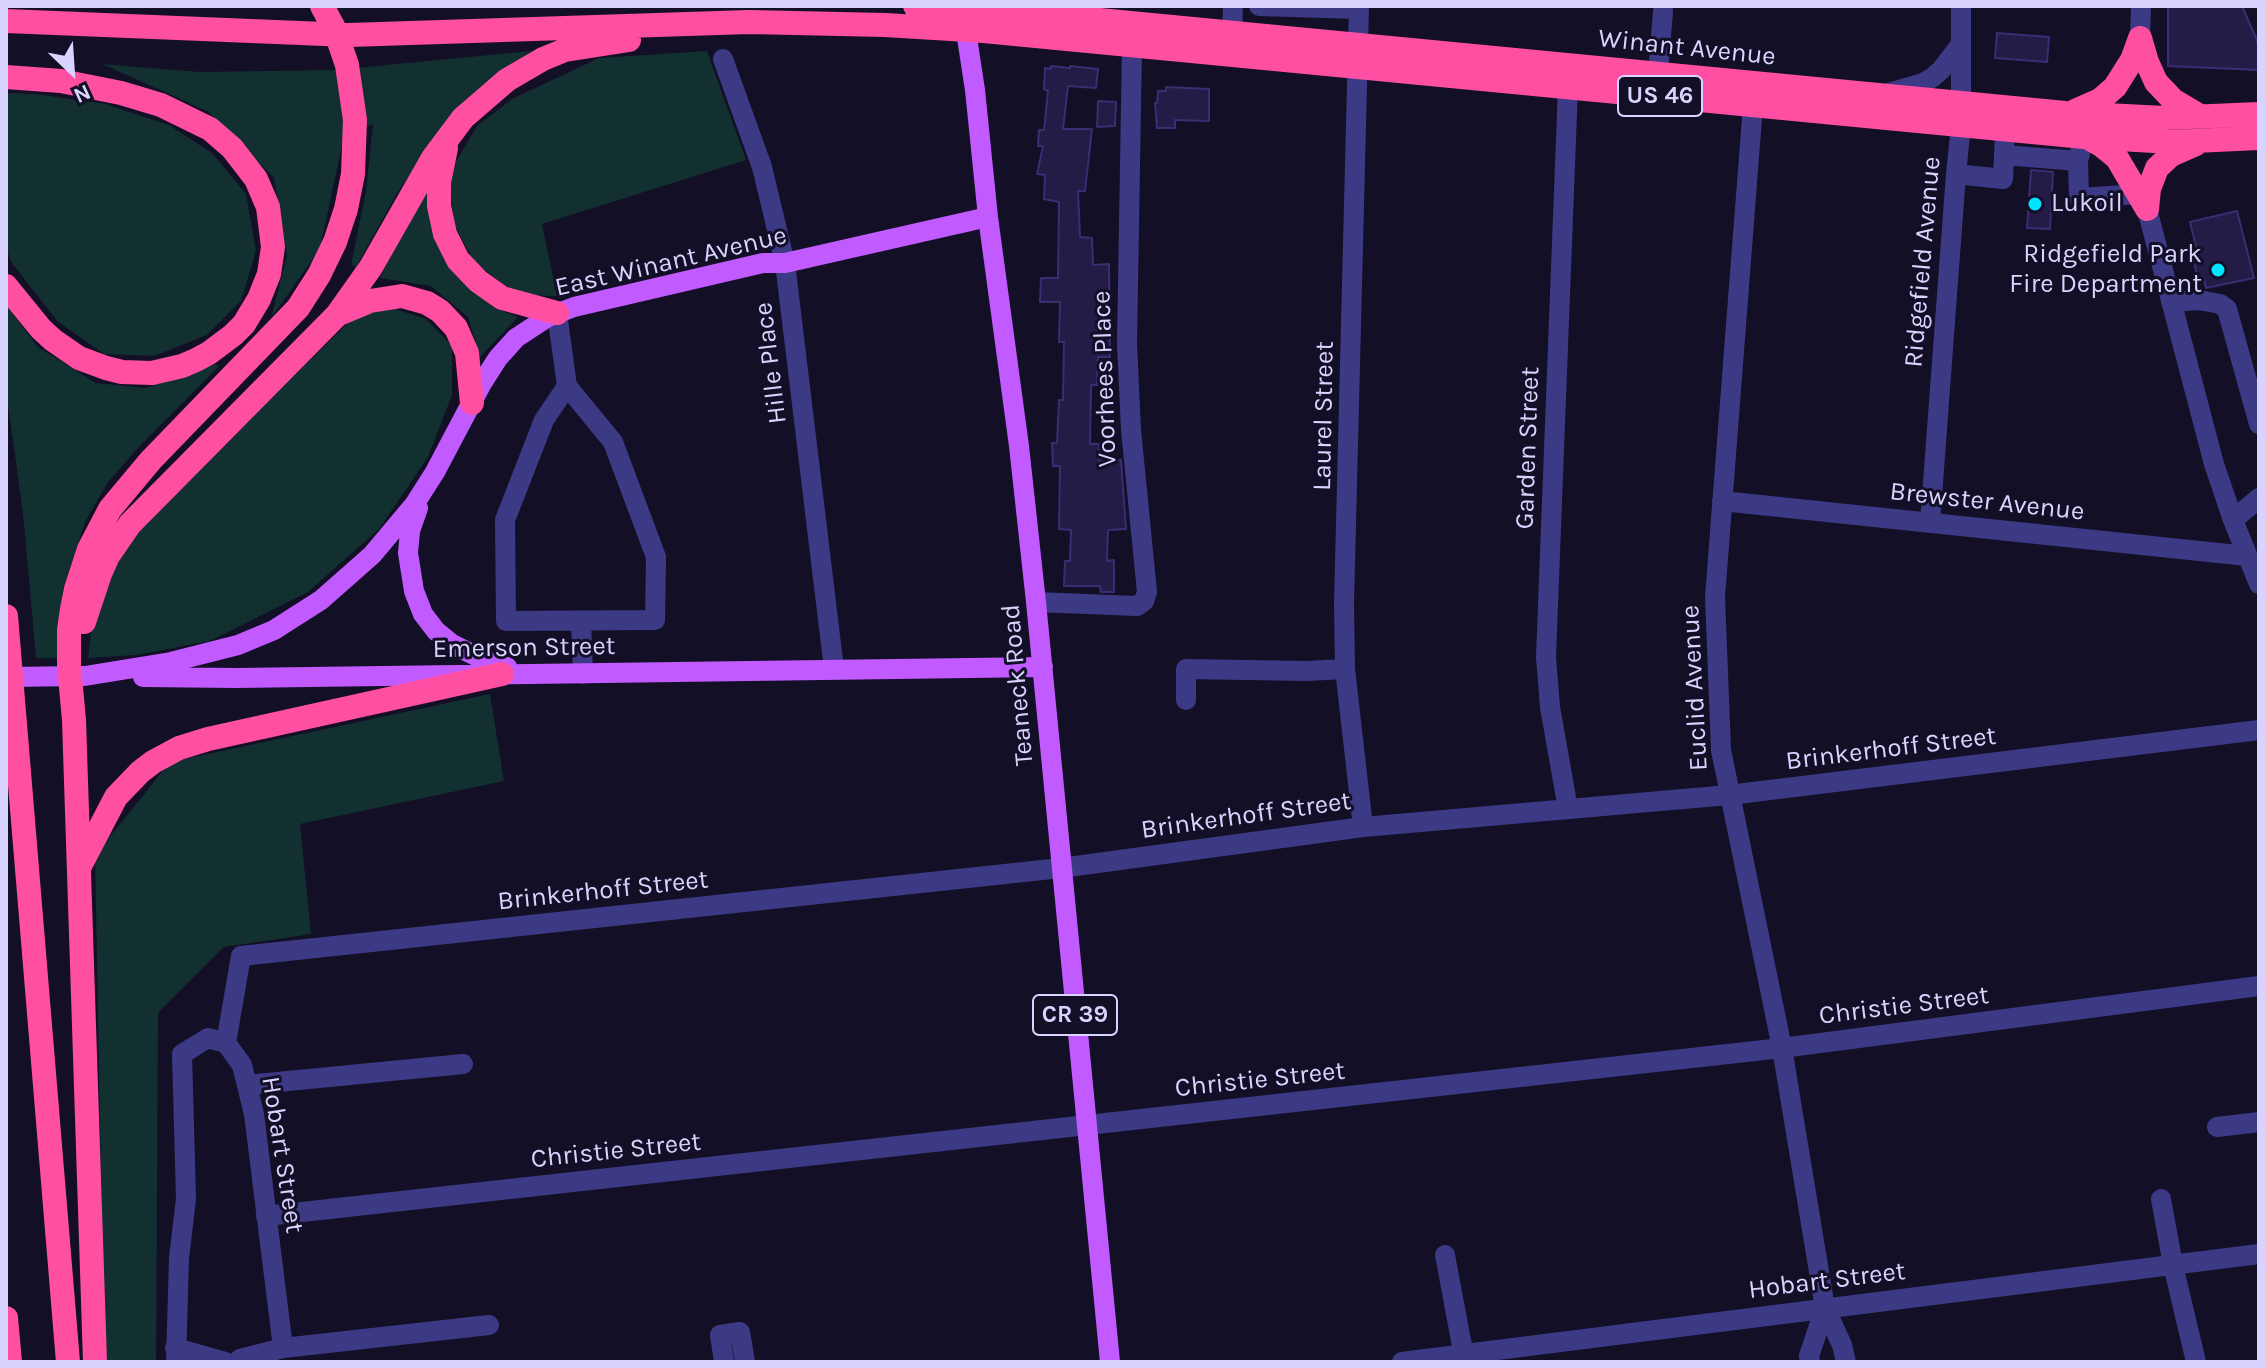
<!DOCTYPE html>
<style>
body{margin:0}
#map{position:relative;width:2265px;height:1368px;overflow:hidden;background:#130f26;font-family:Karla,sans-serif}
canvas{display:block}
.frame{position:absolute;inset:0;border:8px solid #d9d4ff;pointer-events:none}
.north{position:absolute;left:32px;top:32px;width:80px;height:80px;-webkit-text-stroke:6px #130f26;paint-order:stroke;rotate:155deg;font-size:22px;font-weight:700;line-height:32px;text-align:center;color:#d9d4ff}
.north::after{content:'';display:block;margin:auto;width:28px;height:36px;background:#d9d4ff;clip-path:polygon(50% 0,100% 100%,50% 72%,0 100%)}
</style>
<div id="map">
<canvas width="2265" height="1368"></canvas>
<div class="frame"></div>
<div class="north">N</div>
</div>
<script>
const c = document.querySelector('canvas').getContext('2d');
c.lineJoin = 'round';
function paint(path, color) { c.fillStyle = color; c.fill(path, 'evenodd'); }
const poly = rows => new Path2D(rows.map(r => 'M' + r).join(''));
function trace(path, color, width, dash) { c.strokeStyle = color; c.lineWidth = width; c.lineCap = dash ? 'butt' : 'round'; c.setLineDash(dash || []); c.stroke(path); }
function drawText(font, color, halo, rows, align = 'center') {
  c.font = font + ' Karla,sans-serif'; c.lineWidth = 6; c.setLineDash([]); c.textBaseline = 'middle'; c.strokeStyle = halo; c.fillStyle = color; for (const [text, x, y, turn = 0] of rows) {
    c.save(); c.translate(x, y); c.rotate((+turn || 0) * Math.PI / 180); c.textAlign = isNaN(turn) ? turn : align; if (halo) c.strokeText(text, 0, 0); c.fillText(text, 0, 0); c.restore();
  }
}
const green = poly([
 [531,51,464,101,399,190,356,267,351,265,366,191,373,124,344,136,320,249,271,318,287,255,274,178,207,111,102,64,200,72,334,70],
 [707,51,746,160,542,224,557,296,518,295,474,262,453,222,450,172,477,126,512,99,599,58],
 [6,93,36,94,105,104,169,125,212,153,246,194,256,251,241,301,207,335,154,356,104,354,58,322,11,262,6,247],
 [426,183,463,281,494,308,518,317,480,357,468,317,431,286,380,278],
 [6,305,38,347,96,383,146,388,215,364,219,366,136,450,109,481,97,501,85,522,64,586,57,630,57,658,36,658,23,513,6,391],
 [389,307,426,319,452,346,452,395,428,457,379,529,308,592,210,641,136,655,88,658,91,632,101,596,127,544,163,502,347,324,360,315],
 [490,694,504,781,300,824,311,934,224,947,158,1013,156,1362,107,1362,104,1332,95,855,170,762]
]);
const building = poly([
 [2168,6,2242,6,2259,45,2259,70,2168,66,2168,6],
 [1997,33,2049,37,2047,62,1995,58,1997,33],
 [1051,66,1070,68,1070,66,1098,69,1096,88,1068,86,1063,129,1092,129,1085,191,1078,191,1080,237,1092,238,1093,265,1109,264,1110,357,1098,357,1097,385,1091,385,1090,444,1099,444,1099,461,1121,460,1126,529,1108,530,1107,561,1114,560,1114,592,1101,592,1100,586,1064,586,1065,561,1070,561,1071,530,1059,529,1060,466,1053,466,1052,443,1057,443,1059,400,1063,400,1064,342,1059,342,1060,302,1040,302,1041,278,1058,278,1059,202,1044,199,1045,175,1037,174,1043,146,1038,146,1039,130,1044,130,1048,91,1044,89,1045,68,1051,69,1051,66],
 [1166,87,1209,89,1209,121,1175,120,1175,128,1157,128,1155,103,1157,103,1158,91,1166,91,1166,87],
 [1098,101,1116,102,1115,126,1097,127,1098,101],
 [2031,170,2053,172,2050,229,2027,228,2031,170],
 [2237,211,2254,278,2206,288,2203,277,2198,278,2191,252,2197,251,2190,222,2237,211]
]);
const minor = poly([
 [1259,6,1359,9],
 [1359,6,1344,603,1345,669,1363,827],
 [1232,33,1233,6],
 [2140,38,2141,6],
 [723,59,762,167,785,263,834,669],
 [1658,74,1663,11],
 [1568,87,1546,657,1550,707,1568,809],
 [1888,93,1923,83,1933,77,1941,70,1961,44],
 [1753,105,1715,597,1721,750,1782,1048,1825,1308,1842,1345,1846,1362],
 [2005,129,2004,155,2078,161,2084,137],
 [2078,161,2079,198,2139,194],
 [1956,174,2003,179,2004,155],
 [2147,209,2214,464,2233,520,2259,584],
 [2171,302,2199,300,2220,304,2227,309,2259,424],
 [557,313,567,386,613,442,656,557,655,620,506,621,505,520,544,420,567,386],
 [1722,501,2247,556],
 [2233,520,2259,498],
 [1930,523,1956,174,1961,125,1961,6],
 [1036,602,1137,606,1144,601,1147,592,1131,430,1127,344,1132,46],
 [581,621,583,674],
 [1186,700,1186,669,1307,671,1345,669],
 [226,1043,241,956,1061,868,1363,827,1729,795,2259,730],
 [247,1085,463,1064],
 [2217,1127,2259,1122],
 [2161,1199,2173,1265,2196,1362],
 [266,1216,1782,1048,2259,986],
 [1445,1255,1465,1362],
 [175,1348,225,1362],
 [283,1348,489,1325],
 [176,1362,179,1258,186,1199,182,1054,208,1038,226,1043,242,1065,254,1114,283,1348,240,1359,237,1362],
 [724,1362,720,1335,740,1332,745,1362],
 [1402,1362,2259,1254],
 [1810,1362,1809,1356,1825,1308]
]);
const major = poly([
 [964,18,975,90,988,217,1019,446,1036,602,1110,1362],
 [418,508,410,531,408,553,414,591,423,614,436,631,452,644,484,660,507,667],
 [85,676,171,662,238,645,274,630,321,600,372,555,414,505,435,472,482,383,498,358,516,338,548,317,574,307,763,263,785,263,988,217],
 [6,677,83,676],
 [143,677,236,678,1043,667]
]);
const highway = poly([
 [915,6,1058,16,2065,113,2165,118,2259,114],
 [6,21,349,35,749,22,885,25,984,31,2084,137,2172,142,2259,138],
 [2140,38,2147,62,2156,82,2173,100,2200,116],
 [6,77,61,81,121,93,161,105,210,129,232,148,256,179,268,207,273,247,269,274,259,299,244,324,233,335,209,353,196,360,182,366,152,373,122,372,106,368,79,358,53,340,41,329,6,286],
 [2075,111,2100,100,2115,87,2132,60,2140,38],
 [2090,139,2101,145,2117,158,2147,209],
 [446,148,439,182,439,206,445,234,458,260,478,281,502,298,557,313],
 [2147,209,2149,189,2157,168,2171,155,2196,144],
 [339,314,370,301,402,296,427,303,440,311,456,328,467,353,472,403],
 [6,616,68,1362],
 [84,622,100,574,108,556,130,524,337,315,371,267,433,158,463,118,507,80,543,59,565,50,629,40],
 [80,866,116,797,140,772,153,762,179,748,208,739,502,674],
 [6,1318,10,1362],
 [95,1362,74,720,69,666,69,630,72,609,76,589,89,549,110,509,151,460,298,308,319,275,335,242,346,209,353,174,355,120,347,65,335,30,322,6]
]);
const markers = [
 [2035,204,8,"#00e5ff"],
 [2218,270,8,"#00e5ff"]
];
const shields = [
 [1660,96,84],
 [1075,1015,84]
];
const shieldNames = [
 ["US 46",1660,96],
 ["CR 39",1075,1015]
];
const streetNames = [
 ["Winant Avenue",1687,48,6],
 ["East Winant Avenue",671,262,-13],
 ["Ridgefield Avenue",1923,262,-85],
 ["Hille Place",771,363,-97],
 ["Voorhees Place",1105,379,-92],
 ["Laurel Street",1324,416,-89],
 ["Garden Street",1528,448,-88],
 ["Brewster Avenue",1987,502,6],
 ["Emerson Street",524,648,-1],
 ["Teaneck Road",1018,685,-95],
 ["Euclid Avenue",1695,688,-93],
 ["Brinkerhoff Street",1891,749,-7],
 ["Brinkerhoff Street",1246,816,-8],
 ["Brinkerhoff Street",603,891,-6],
 ["Christie Street",1904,1006,-7],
 ["Christie Street",1260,1080,-6],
 ["Christie Street",616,1151,-6],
 ["Hobart Street",282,1155,81],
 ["Hobart Street",1827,1281,-7]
];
const poiNames = [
 ["Lukoil",2051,204],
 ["Ridgefield Park",2202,255,"right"],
 ["Fire Department",2202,285,"right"]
];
paint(green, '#12302f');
paint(building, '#241b47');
trace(building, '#3b2d73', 2);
trace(minor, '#3d3a85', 20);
trace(major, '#c25bff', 20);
trace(highway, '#ff4fa3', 24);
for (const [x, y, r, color] of markers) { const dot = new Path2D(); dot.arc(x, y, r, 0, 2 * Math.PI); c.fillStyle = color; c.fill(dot); trace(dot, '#130f26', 3); }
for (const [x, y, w] of shields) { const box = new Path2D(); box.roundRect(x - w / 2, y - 20, w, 40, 6); c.fillStyle = '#130f26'; c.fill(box); trace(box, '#d9d4ff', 2); }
drawText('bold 24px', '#d9d4ff', null, shieldNames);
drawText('26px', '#d9d4ff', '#130f26', streetNames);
drawText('26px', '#d9d4ff', '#130f26', poiNames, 'left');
</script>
